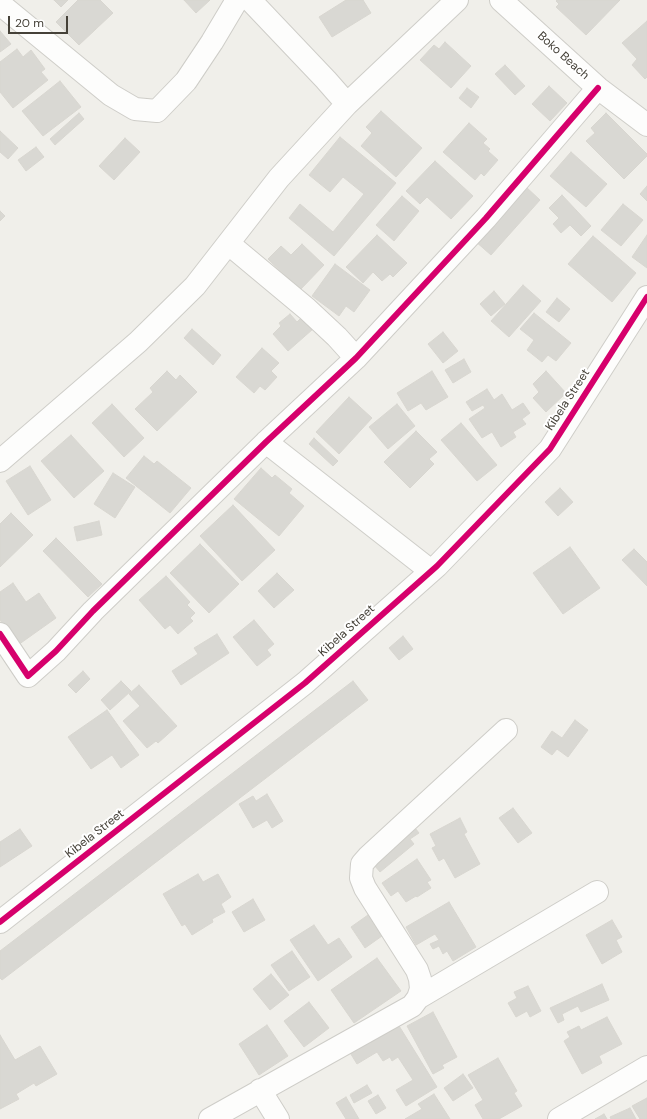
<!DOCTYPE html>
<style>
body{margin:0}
#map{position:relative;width:647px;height:1119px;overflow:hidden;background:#f0efea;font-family:"DM Sans",sans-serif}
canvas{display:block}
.scale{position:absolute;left:8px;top:16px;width:60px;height:18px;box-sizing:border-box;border:2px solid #454138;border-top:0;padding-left:5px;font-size:12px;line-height:14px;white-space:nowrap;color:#454138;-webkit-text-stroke:3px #fff;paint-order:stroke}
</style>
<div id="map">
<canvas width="647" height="1119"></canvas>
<div class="scale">20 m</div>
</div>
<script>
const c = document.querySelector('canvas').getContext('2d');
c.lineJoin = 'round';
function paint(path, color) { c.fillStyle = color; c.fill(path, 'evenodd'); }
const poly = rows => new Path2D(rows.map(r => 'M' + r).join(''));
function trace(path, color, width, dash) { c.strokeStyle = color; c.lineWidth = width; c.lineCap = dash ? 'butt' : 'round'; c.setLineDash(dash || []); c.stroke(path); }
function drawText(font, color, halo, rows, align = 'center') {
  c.font = font + ' "DM Sans",sans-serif'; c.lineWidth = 4; c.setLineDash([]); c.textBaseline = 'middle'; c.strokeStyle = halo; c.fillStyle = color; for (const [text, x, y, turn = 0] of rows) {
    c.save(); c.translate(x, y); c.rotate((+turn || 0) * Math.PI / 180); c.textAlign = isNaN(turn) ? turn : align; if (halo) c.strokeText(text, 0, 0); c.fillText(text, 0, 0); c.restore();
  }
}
const building = poly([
 [54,0,68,0,61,7,54,0],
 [78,0,100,0,113,13,79,45,56,22,78,0],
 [184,0,210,0,196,13,184,0],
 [346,0,363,0,371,13,332,37,319,17,346,0],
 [557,0,620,0,586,35,556,7,559,4,556,1,557,0],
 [647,21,647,77,645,79,632,65,637,59,622,43,647,21],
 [0,31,11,44,0,52,0,31],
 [445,42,471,66,451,88,420,60,434,45,439,49,445,42],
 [17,49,23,57,31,50,45,69,41,72,48,80,13,108,0,92,0,62,17,49],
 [505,65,525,86,515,95,495,74,505,65],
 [60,81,81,107,43,136,22,111,60,81],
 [549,86,567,103,550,121,532,104,549,86],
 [467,88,479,97,471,108,459,98,467,88],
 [381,111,422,148,396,177,361,146,372,133,366,127,381,111],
 [79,113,84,119,55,145,50,139,79,113],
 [606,113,647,154,647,156,624,179,586,141,595,133,591,128,606,113],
 [469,123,487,139,483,143,490,149,488,151,498,160,484,176,481,173,475,180,443,152,469,123],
 [0,131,18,148,8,159,0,152,0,131],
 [340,137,396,183,334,256,289,218,300,204,333,232,364,194,343,177,330,192,309,175,340,137],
 [125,138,140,152,114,180,99,166,125,138],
 [36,147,44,157,26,171,18,160,36,147],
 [571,152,607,184,586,207,550,176,571,152],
 [435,161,473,196,451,219,427,197,420,204,406,191,435,161],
 [525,186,540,200,491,255,475,241,525,186],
 [647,186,647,201,640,194,647,186],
 [562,195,591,226,581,236,570,225,561,233,553,224,559,218,549,208,562,195],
 [402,196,419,211,394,241,376,225,402,196],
 [623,204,643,220,621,246,601,230,623,204],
 [0,211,5,216,0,221,0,211],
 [377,235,407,263,393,277,390,274,382,281,373,272,363,283,346,267,377,235],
 [647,235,647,268,632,257,647,235],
 [593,236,636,273,612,302,568,264,593,236],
 [302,244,324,265,300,290,268,259,281,246,291,255,302,244],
 [335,264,370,290,354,312,346,306,339,316,312,296,335,264],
 [523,285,541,301,509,337,491,321,523,285],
 [494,291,505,304,491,316,480,304,494,291],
 [557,298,570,309,559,322,546,312,557,298],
 [534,313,571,343,556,361,548,355,542,362,527,350,534,340,520,329,534,313],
 [290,314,297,322,302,317,313,329,288,351,273,334,281,326,279,323,290,314],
 [192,329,221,355,213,365,184,338,192,329],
 [443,332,458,351,443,363,428,344,443,332],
 [262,348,279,363,271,371,277,377,265,390,260,386,254,393,236,377,262,348],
 [464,359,471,372,453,383,445,370,464,359],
 [167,371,176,380,180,375,197,392,157,431,135,409,153,392,150,388,167,371],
 [432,371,448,397,426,410,421,403,408,411,397,393,432,371],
 [546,371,566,393,546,412,533,398,539,392,533,384,546,371],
 [487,389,494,400,502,394,512,410,523,403,530,413,522,419,526,424,513,432,516,437,501,447,492,432,482,438,469,419,485,408,483,405,472,411,466,402,487,389],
 [349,397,372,418,339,454,316,432,349,397],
 [112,404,144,438,124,457,92,423,112,404],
 [397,404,415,426,388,449,369,427,397,404],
 [461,423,497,465,477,481,441,440,461,423],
 [416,431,437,452,429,459,434,464,410,488,384,462,416,431],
 [71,435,104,471,74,498,41,461,71,435],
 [314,438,338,461,333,466,309,444,314,438],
 [144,456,154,464,157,461,191,488,170,513,126,478,144,456],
 [30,466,51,500,28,515,6,481,30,466],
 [261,468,272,478,275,475,292,489,289,493,304,506,279,536,234,499,261,468],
 [113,473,135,487,115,518,94,504,113,473],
 [560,488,573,502,558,516,545,502,560,488],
 [233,505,275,550,242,581,200,536,233,505],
 [11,513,33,535,0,567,0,524,11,513],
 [99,521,102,535,77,541,74,527,99,521],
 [56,538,102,584,88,597,43,551,56,538],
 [200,544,239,584,209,613,170,573,200,544],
 [570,547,600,588,563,614,533,573,570,547],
 [634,549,647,562,647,586,622,560,634,549],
 [277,573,294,590,274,608,258,591,277,573],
 [166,576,190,602,187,605,195,613,190,618,193,621,178,634,170,625,165,629,139,600,166,576],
 [13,583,26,602,39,593,56,618,18,645,0,620,0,592,13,583],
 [254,620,274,644,267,650,271,655,257,666,233,637,254,620],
 [217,634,229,653,181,685,172,671,198,654,194,648,217,634],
 [403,636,413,649,399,660,389,648,403,636],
 [83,671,90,679,76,693,68,685,83,671],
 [121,681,131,691,110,710,101,700,121,681],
 [353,681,368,700,2,980,0,978,0,951,353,681],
 [139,685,177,726,158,743,156,741,147,748,123,721,140,706,129,694,139,685],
 [107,710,139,755,121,768,112,755,91,769,68,737,107,710],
 [575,720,588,730,568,757,557,749,552,755,541,747,552,731,562,738,575,720],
 [267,794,283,821,272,828,267,820,253,828,239,804,253,796,256,801,267,794],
 [513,808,532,833,518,843,499,818,513,808],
 [460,818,467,832,464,834,480,864,455,878,444,858,439,861,432,848,436,846,430,834,460,818],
 [412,824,419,833,410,839,414,844,380,872,369,859,412,824],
 [20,829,32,846,0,867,0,842,20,829],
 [417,859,431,880,427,882,431,888,417,897,416,896,406,902,398,891,391,896,382,883,417,859],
 [198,874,203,882,218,874,231,897,221,904,225,912,212,919,213,922,192,935,185,924,182,926,163,894,198,874],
 [253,899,265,920,244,932,232,912,253,899],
 [449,902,476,947,453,961,447,951,443,954,439,946,433,949,430,944,439,940,435,934,416,945,406,927,449,902],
 [368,915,382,936,365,948,351,927,368,915],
 [612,920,622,937,616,940,622,952,602,964,586,935,612,920],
 [314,925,328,945,339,938,352,957,318,981,290,940,314,925],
 [292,951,310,977,289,991,271,965,292,951],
 [377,958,401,991,354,1023,331,990,377,958],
 [271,974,289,995,270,1010,253,989,271,974],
 [602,984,609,1000,581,1012,578,1006,562,1014,564,1020,558,1023,550,1008,602,984],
 [528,986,541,1011,530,1017,527,1011,516,1017,508,1003,517,998,514,992,528,986],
 [309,1002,329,1028,304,1047,284,1021,309,1002],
 [433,1012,457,1057,442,1065,444,1068,433,1074,407,1026,433,1012],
 [607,1017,622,1044,599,1056,602,1063,582,1074,564,1041,570,1037,567,1032,579,1026,581,1030,607,1017],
 [396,1021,437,1087,406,1106,396,1090,413,1080,398,1057,392,1061,390,1057,383,1061,377,1052,357,1064,349,1051,396,1021],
 [267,1025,288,1056,259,1075,239,1044,267,1025],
 [0,1035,15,1060,40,1046,57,1074,36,1086,34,1083,16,1094,19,1099,0,1109,0,1035],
 [498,1058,517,1091,514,1093,522,1106,499,1119,483,1119,475,1105,483,1100,468,1075,498,1058],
 [463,1074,473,1088,453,1101,444,1088,463,1074],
 [367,1085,372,1093,354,1103,350,1095,367,1085],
 [434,1094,450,1119,405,1119,422,1109,418,1104,434,1094],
 [378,1095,386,1108,376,1114,368,1101,378,1095],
 [346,1097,359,1119,346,1119,336,1103,346,1097],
 [647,1098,647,1119,640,1119,632,1106,647,1098],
 [630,1108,636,1119,611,1119,610,1117,630,1108],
 [604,1114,607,1119,595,1119,604,1114]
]);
const minor = poly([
 [250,0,326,80,347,104],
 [501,0,598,88,647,125],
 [0,4,111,95,135,109,157,111,186,81,212,42,237,0],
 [229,244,307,309,337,337,356,358],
 [266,442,431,571],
 [0,461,138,342,195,286,279,178,347,104,457,0],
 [0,634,28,676,56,651,93,611,266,442,356,358,486,218,598,88],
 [0,922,305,683,437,566,550,449,647,297],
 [418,998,597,892],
 [260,1090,278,1119],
 [210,1119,412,1006,418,998,421,989,420,979,417,970,365,888,361,878,362,864,369,856,506,730],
 [559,1119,647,1067]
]);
const cycleway = poly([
 [0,634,28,676,56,651,93,611,266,442,356,358,486,218,598,88],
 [0,922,305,683,437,566,550,449,647,297]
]);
const streetNames = [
 ["Boko Beach",563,56,42],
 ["Kibela Street",568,400,-57],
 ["Kibela Street",347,631,-42],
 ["Kibela Street",95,834,-38]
];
paint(building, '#d9d8d3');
trace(building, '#d8d6d0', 1);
trace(minor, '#cecdc8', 24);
trace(minor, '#fdfdfc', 22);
trace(cycleway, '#d6006c', 6);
drawText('12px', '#454138', '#fff', streetNames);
</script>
